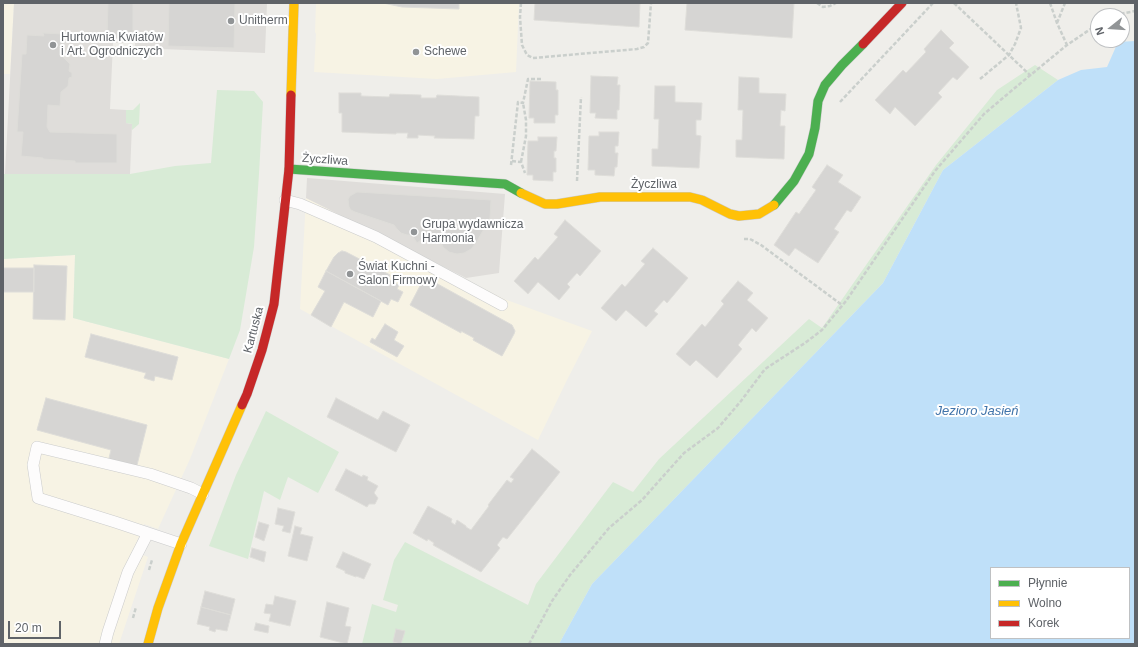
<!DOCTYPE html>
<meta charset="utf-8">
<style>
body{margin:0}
#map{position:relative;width:1138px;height:647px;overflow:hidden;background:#efeeea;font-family:Arial,sans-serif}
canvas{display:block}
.frame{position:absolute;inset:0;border:4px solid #5f6368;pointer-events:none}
.legend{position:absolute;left:990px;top:567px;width:140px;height:72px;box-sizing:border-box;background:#fff;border:1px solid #bfc1c3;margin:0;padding:5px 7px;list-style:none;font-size:12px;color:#5f6368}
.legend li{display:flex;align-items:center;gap:8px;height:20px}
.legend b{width:20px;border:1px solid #bfc1c3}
.north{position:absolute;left:1090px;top:8px;width:40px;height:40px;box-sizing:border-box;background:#fff;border:1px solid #bfc1c3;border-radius:50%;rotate:253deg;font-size:11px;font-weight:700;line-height:16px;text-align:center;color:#5f6368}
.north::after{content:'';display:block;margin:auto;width:14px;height:18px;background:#919496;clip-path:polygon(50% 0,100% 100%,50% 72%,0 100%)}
.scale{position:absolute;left:8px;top:621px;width:53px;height:18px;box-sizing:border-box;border:2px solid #5f6368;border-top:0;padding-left:5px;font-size:12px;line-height:14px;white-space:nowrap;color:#5f6368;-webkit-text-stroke:3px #fff;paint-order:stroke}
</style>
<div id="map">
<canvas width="1138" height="647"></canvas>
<div class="frame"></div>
<ul class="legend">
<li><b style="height:5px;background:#4caf50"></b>Płynnie</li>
<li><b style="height:5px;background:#ffc107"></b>Wolno</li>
<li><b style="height:5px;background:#c62828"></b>Korek</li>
</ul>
<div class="north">N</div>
<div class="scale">20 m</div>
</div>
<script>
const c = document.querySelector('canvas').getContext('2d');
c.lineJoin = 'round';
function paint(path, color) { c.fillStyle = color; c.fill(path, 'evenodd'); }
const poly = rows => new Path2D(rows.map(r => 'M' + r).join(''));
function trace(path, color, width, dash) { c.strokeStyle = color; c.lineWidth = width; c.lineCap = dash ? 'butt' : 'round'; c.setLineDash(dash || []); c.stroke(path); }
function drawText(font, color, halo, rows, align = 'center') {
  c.font = font + ' Arial,sans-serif'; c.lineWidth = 4; c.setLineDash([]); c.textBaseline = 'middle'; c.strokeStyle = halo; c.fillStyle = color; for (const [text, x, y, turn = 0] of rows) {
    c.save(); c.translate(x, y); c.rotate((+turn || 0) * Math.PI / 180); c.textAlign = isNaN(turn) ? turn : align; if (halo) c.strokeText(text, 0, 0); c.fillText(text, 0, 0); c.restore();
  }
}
const commercial = poly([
 [3,3,14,3,10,74,3,74],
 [316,3,519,3,516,72,437,79,314,72,316,34,315,32],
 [306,198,426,258,504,299,592,331,567,380,538,440,300,309],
 [75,255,73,318,229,359,190,459,158,529,144,524,133,551,148,557,119,644,3,644,3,259]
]);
const industrial = poly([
 [14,3,267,3,265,53,135,48,135,43,113,43,110,109,126,110,126,123,132,124,130,174,5,174],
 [307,178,505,194,499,273,466,278,306,198]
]);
const green = poly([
 [1035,65,1058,80,943,170,883,283,592,584,559,644,362,644,372,604,396,612,398,605,383,600,394,560,405,542,528,605,536,584,613,482,633,492,659,459,809,319,822,328,936,165,997,90],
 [217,90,254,91,263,102,259,174,254,247,240,330,229,359,73,318,75,255,3,259,3,174,130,174,175,166,211,163],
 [140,103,139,124,132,130,132,124,126,123,126,110,133,110],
 [266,411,339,452,318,493,288,477,280,500,264,491,248,559,209,546,236,475]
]);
const water = poly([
 [1135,41,1135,644,559,644,592,584,883,283,943,170,1058,80,1081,70,1107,67,1118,42],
 [991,568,1129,568,1129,638,991,638]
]);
const building = poly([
 [108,3,133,3,133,39,107,39,108,3],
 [169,3,235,3,234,48,168,46,169,3],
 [383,3,459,3,459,9,402,7,383,3],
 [535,3,640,3,639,27,534,20,535,3],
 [687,3,794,3,792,38,685,30,687,3],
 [941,30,954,43,949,48,969,67,957,80,953,77,938,93,942,97,915,126,895,107,890,114,875,100,903,70,906,73,926,52,924,49,941,30],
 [43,33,63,34,62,56,70,64,69,71,72,73,72,77,69,78,68,86,61,92,60,106,48,105,47,127,50,132,117,134,117,163,75,163,75,161,43,159,43,158,21,156,23,132,17,132,22,54,26,54,27,35,44,36,43,33],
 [591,76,618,77,617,85,620,85,619,110,617,110,617,119,595,118,596,113,590,113,591,76],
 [739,77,759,78,759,93,786,94,785,111,781,110,780,126,785,126,784,159,736,157,736,140,742,140,743,110,738,110,739,77],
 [530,81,556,82,556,90,558,90,558,115,555,115,555,123,534,123,534,118,529,118,530,81],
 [655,86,675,86,675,102,702,103,701,120,696,120,696,135,701,136,699,168,652,166,652,149,658,149,659,119,654,119,655,86],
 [339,93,361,93,361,96,389,97,390,94,421,95,421,98,436,98,437,95,479,97,479,116,475,116,474,139,434,138,435,136,418,135,418,138,407,138,408,133,396,133,396,134,342,132,342,113,339,113,339,93],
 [599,132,619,132,618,146,615,146,615,153,618,153,617,167,615,167,614,176,595,175,595,170,588,170,589,136,599,136,599,132],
 [538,137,557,137,556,151,554,151,554,158,556,158,556,172,553,172,553,181,533,180,533,175,527,175,528,141,538,141,538,137],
 [827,165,843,175,838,182,861,197,851,212,847,210,834,229,839,232,818,263,795,248,789,256,774,245,796,212,799,214,816,190,812,187,827,165],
 [357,192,491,200,490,218,476,243,471,249,464,253,457,254,449,252,443,247,439,237,426,236,417,243,412,235,407,235,401,233,397,229,394,225,355,212,351,210,349,207,348,199,350,196,357,192],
 [565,220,601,251,580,276,577,273,567,284,570,287,559,300,538,282,528,294,514,281,535,257,538,260,558,237,554,234,565,220],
 [653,248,688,278,667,303,664,300,654,311,658,314,646,327,626,310,616,321,601,308,622,284,625,287,645,264,641,261,653,248],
 [342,251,346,252,390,275,388,279,399,285,397,289,403,292,398,302,391,299,388,305,326,271,334,257,338,253,342,251],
 [34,265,67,266,65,320,33,319,34,265],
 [3,268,34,268,34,292,3,292,3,268],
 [326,271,381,301,373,317,344,302,331,327,311,315,325,291,318,287,326,271],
 [426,281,429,281,434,282,512,325,515,331,514,334,502,356,473,340,474,338,461,331,461,333,410,305,421,284,426,281],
 [738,281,753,293,747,300,768,318,756,332,752,328,738,345,742,349,717,378,696,360,690,366,676,354,702,324,705,327,724,304,721,301,738,281],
 [385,324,398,332,394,340,404,346,397,357,370,342,372,338,375,340,385,324],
 [91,334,178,357,172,380,155,376,154,381,144,378,146,373,85,357,91,334],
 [46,398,147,425,136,469,108,462,111,450,37,430,46,398],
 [336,398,378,420,383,411,410,425,396,452,327,417,336,398],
 [532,449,548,462,560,472,507,539,503,537,497,545,500,548,481,572,433,545,434,543,428,539,427,541,413,533,428,506,452,519,451,522,455,525,457,520,466,526,466,527,471,530,489,506,488,505,507,480,511,483,514,479,510,477,532,449],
 [346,469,362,477,363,475,368,477,367,480,378,486,374,493,378,498,375,504,369,504,367,507,335,490,346,469],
 [278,508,295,512,290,533,282,531,284,526,275,524,278,508],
 [259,522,269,525,264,541,255,537,259,522],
 [295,526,302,528,300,534,313,537,307,561,288,556,295,526],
 [252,548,266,552,264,562,250,557,252,548],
 [343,552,371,564,364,579,356,576,356,577,345,573,345,571,336,567,343,552],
 [205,591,235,599,231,615,201,607,205,591],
 [275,596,296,601,290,626,269,621,271,614,264,613,266,604,273,605,275,596],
 [327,602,349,608,345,626,351,627,347,644,320,637,327,602],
 [201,607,231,615,227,631,216,629,215,632,209,630,210,627,197,624,201,607],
 [256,623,269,626,268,633,254,630,256,623],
 [396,629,405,631,401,644,393,642,396,629]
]);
const path = poly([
 [521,3,520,17,522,45,527,55,533,58,637,49,644,47,648,43,651,3],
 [817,3,823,7,830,6,836,3],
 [954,3,1031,76],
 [1050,3,1057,23,1067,45],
 [1115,16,1120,14,1135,11],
 [1057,23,1065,3],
 [980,79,1009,55,1015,44,1021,28,1016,3],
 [840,102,933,3],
 [512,161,521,162,525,173],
 [521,162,526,136,526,120,523,103],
 [511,165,518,102,523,103,528,79,541,79],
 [577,181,581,97],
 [744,239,750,239,761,245,842,305],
 [149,570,152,560],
 [133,618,136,607],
 [529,644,552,601,570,575,609,528,642,500,684,453,718,428,741,401,765,369,805,343,822,330,846,301,935,171,984,114,1016,87,1067,45,1098,24]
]);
const lane = poly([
 [285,200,300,204,376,237,502,305],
 [181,544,115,522,38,498,33,465,37,447,150,474,191,488,203,494],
 [105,644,108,632,128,572,148,533]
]);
const fast = poly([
 [289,169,505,184,521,193],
 [774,205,794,181,809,154,815,128,818,101,825,85,842,65,863,44]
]);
const slow = poly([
 [291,95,294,3],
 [521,193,545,204,557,204,600,197,690,197,702,200,730,214,739,216,759,214,774,205],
 [148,644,158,608,181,544,242,405]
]);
const jam = poly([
 [863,44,902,3],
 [242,405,247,394,262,350,274,304,289,169,291,95]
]);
const markers = [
 [231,21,4,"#919496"],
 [53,45,4,"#919496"],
 [416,52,4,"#919496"],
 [414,232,4,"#919496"],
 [350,274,4,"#919496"]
];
const poiNames = [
 ["Unitherm",239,21],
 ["Hurtownia Kwiatów",61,38],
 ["i Art. Ogrodniczych",61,52],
 ["Schewe",424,52],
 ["Grupa wydawnicza",422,225],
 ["Harmonia",422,239],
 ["Świat Kuchni -",358,267],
 ["Salon Firmowy",358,281]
];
const streetNames = [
 ["Życzliwa",325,160,4],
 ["Życzliwa",654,185],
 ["Kartuska",254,330,-75]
];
const waterNames = [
 ["Jezioro Jasień",977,411]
];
paint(commercial, '#f7f3e4');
paint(industrial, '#dfddda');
paint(green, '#d8ebd6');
paint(water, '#bfe0f9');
paint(building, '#d6d5d3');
trace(building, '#deddd9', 1);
trace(lane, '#cbcccc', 12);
trace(fast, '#cacacb', 10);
trace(slow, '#cacacb', 10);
trace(jam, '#cacacb', 10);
trace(path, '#cacfcc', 2.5, [4, 2]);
trace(lane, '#fdfcfc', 11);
trace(fast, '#4caf50', 9);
trace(slow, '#ffc107', 9);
trace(jam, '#c62828', 9);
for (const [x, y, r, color] of markers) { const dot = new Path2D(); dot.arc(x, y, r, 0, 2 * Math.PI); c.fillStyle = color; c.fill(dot); trace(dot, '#fff', 1.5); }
drawText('12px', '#5f6368', '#fff', poiNames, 'left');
drawText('12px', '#5f6368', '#fff', streetNames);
drawText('italic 13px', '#4174aa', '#fff', waterNames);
</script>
